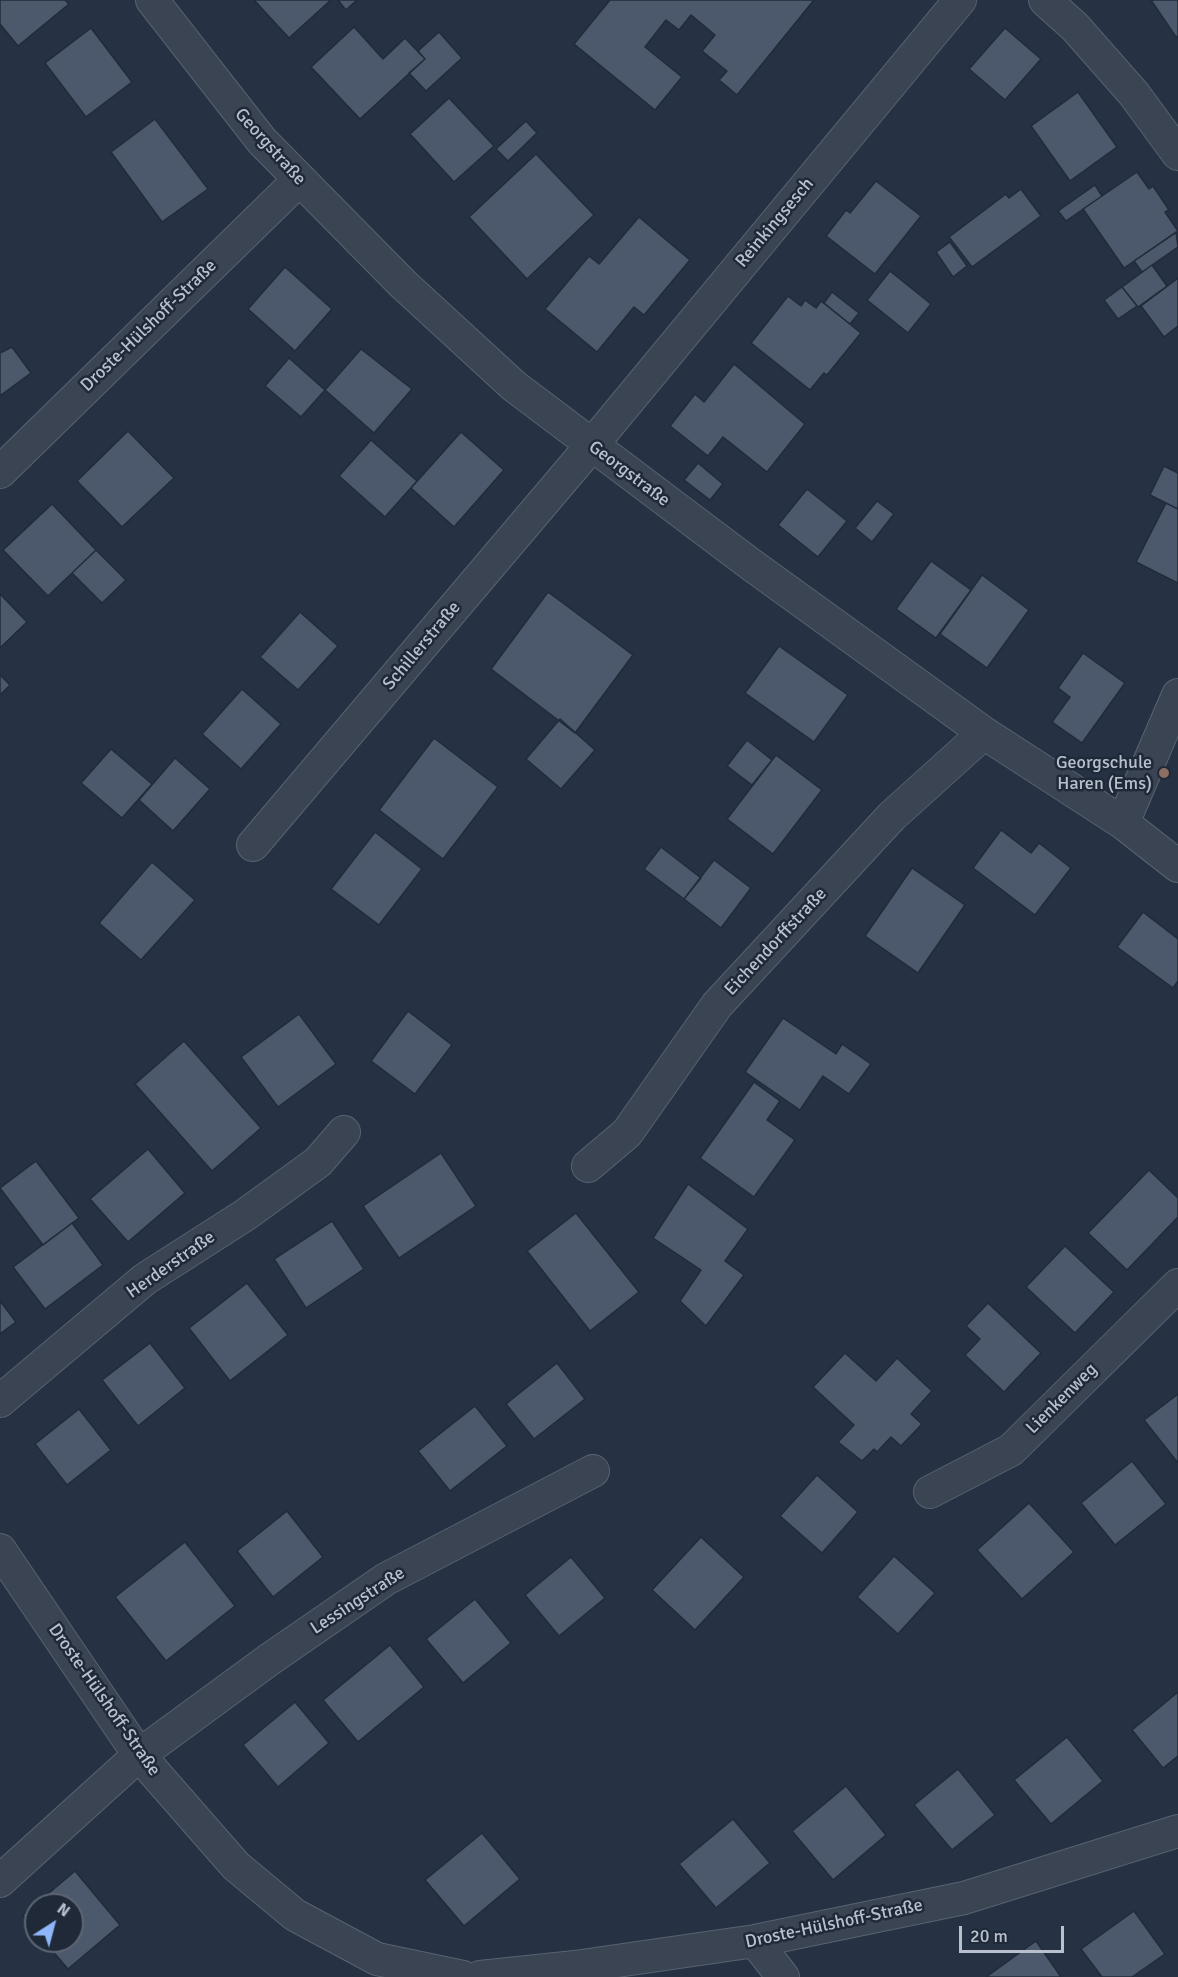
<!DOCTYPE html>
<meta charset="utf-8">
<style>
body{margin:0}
#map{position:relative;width:1178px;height:1977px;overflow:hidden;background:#263243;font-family:Signika,sans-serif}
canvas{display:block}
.north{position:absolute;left:24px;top:1893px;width:60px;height:60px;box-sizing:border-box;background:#1f2938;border:2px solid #5c6574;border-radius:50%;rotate:36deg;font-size:16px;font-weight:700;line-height:24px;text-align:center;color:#b8c0cd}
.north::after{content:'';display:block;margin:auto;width:21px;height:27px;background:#8fb6fa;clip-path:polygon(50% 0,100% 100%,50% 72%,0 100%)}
.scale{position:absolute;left:959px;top:1926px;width:105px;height:27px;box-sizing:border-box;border:3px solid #b8c0cd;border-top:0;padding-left:8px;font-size:18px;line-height:21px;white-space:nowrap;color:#b8c0cd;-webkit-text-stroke:4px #1f2938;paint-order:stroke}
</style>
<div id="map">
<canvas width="1178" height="1977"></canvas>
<div class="north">N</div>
<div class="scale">20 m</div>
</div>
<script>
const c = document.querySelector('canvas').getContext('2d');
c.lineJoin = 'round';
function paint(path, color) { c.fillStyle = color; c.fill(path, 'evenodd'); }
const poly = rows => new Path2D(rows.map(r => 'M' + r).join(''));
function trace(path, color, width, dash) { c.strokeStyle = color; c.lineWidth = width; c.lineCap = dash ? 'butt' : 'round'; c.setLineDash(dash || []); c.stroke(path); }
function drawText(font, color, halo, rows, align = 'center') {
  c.font = font + ' Signika,sans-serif'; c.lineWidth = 5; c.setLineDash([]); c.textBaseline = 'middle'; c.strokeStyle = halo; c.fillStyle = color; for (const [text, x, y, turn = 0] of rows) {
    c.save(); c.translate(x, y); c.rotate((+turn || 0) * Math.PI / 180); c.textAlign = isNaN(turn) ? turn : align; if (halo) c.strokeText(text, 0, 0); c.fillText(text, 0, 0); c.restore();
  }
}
const building = poly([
 [0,0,65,0,69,4,18,46,0,24,0,0],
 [254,0,331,0,289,38,254,0],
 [338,0,357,0,346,10,338,0],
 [610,0,814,0,737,95,719,80,727,71,702,51,715,35,691,15,679,30,666,20,645,47,682,77,655,110,574,44,610,0],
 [1151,0,1178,0,1178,36,1176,37,1151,0],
 [354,27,383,59,405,38,425,59,360,119,311,67,354,27],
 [91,28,132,82,86,117,45,63,91,28],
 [1005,28,1041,59,1005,100,969,69,1005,28],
 [439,32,462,58,426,91,409,73,425,59,418,51,439,32],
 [1078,92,1117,147,1070,181,1031,126,1078,92],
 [449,98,494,146,454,182,410,134,449,98],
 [155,119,208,189,162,222,111,152,155,119],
 [526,121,537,133,508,161,496,149,526,121],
 [536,154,594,215,527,279,469,217,536,154],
 [1137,172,1149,189,1153,186,1169,210,1165,212,1178,231,1124,268,1083,209,1137,172],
 [876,181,921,216,875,274,826,236,846,210,850,213,876,181],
 [1095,185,1102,196,1066,221,1058,211,1095,185],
 [1021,189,1041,216,972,267,949,237,1006,194,1009,198,1021,189],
 [639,217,690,260,644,315,634,307,597,352,545,309,589,256,599,264,639,217],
 [1176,232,1178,247,1142,272,1134,261,1176,232],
 [950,242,967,266,953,277,936,252,950,242],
 [1152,265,1167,286,1138,307,1122,287,1152,265],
 [285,267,332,309,295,351,248,309,285,267],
 [890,271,931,304,908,333,867,300,890,271],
 [1178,278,1178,326,1164,337,1141,306,1178,278],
 [1122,287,1137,306,1118,319,1104,300,1122,287],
 [832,292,859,313,850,324,824,303,832,292],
 [788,296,801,306,805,300,816,308,821,301,861,333,827,375,824,373,810,390,751,343,788,296],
 [12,347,31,373,0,396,0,353,12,347],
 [361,349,412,389,374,433,325,390,361,349],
 [289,358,325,390,301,417,265,386,289,358],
 [734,364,805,424,767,472,723,437,708,456,670,426,695,394,704,402,734,364],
 [128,431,174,478,122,527,77,481,128,431],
 [461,432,504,470,454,527,411,488,461,432],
 [371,440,417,481,385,517,339,476,371,440],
 [698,463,723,484,710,500,684,480,698,463],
 [1164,466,1178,473,1178,509,1150,495,1164,466],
 [807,489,847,521,818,557,778,525,807,489],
 [877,501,894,514,872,542,855,528,877,501],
 [1166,503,1178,509,1178,583,1136,562,1166,503],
 [52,504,96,550,48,596,3,550,52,504],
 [96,550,126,580,102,603,72,573,96,550],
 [931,561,971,590,936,638,896,609,931,561],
 [982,575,1029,610,987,668,940,634,982,575],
 [548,592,633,655,575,733,491,669,548,592],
 [0,594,27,622,0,648,0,594],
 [300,612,338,646,298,690,260,657,300,612],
 [779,646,848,695,814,742,745,693,779,646],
 [1083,653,1125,683,1082,743,1052,722,1070,697,1058,688,1083,653],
 [0,675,10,685,0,695,0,675],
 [242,689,281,724,241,769,202,734,242,689],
 [560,719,595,750,561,789,526,759,560,719],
 [434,738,498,787,443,859,379,810,434,738],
 [747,740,772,760,752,785,727,766,747,740],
 [111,749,152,784,122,818,81,783,111,749],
 [776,755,822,790,773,854,727,819,776,755],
 [175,758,210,789,173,831,139,800,175,758],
 [1001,830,1031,853,1039,843,1071,868,1035,915,973,868,1001,830],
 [375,832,422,869,379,925,331,889,375,832],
 [661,847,701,878,684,899,644,869,661,847],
 [714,860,751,888,721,928,684,899,714,860],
 [152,862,195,900,141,960,99,923,152,862],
 [912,868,965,905,918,973,865,936,912,868],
 [1143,912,1178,939,1178,981,1173,988,1117,947,1143,912],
 [408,1011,452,1045,415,1094,371,1061,408,1011],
 [299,1014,336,1064,278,1107,241,1057,299,1014],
 [783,1018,836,1054,842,1044,871,1064,849,1094,823,1076,800,1110,745,1072,783,1018],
 [184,1041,261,1128,212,1171,135,1084,184,1041],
 [754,1082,780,1101,767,1120,795,1140,754,1197,700,1158,754,1082],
 [148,1149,185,1193,128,1242,90,1199,148,1149],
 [441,1153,476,1206,399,1258,363,1206,441,1153],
 [36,1161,79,1218,43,1245,0,1188,36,1161],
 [1149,1170,1178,1198,1178,1217,1127,1270,1088,1233,1149,1170],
 [688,1184,748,1229,725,1261,744,1275,706,1326,680,1301,701,1270,653,1238,688,1184],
 [576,1213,639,1292,590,1331,527,1251,576,1213],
 [332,1221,364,1269,306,1308,274,1259,332,1221],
 [72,1223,103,1265,45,1309,13,1267,72,1223],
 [1065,1246,1114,1292,1075,1333,1026,1287,1065,1246],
 [247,1283,288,1335,230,1381,189,1328,247,1283],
 [0,1301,16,1322,0,1334,0,1301],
 [988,1303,1041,1353,1004,1392,965,1355,980,1339,966,1326,988,1303],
 [150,1343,185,1388,138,1426,102,1380,150,1343],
 [845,1353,876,1381,897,1358,932,1391,911,1414,922,1424,901,1446,891,1437,877,1452,874,1449,862,1461,838,1442,854,1425,813,1387,845,1353],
 [557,1363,585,1399,534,1439,506,1404,557,1363],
 [1178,1394,1178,1463,1144,1420,1178,1394],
 [475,1406,507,1446,450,1491,418,1451,475,1406],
 [79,1409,111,1450,67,1485,35,1444,79,1409],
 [1132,1461,1166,1504,1115,1545,1081,1503,1132,1461],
 [817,1475,858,1512,822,1553,780,1516,817,1475],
 [1029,1503,1074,1552,1022,1599,977,1550,1029,1503],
 [287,1511,323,1557,273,1597,237,1551,287,1511],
 [701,1537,744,1577,695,1630,652,1590,701,1537],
 [185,1542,235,1606,166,1661,115,1597,185,1542],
 [894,1556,935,1593,898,1634,857,1597,894,1556],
 [571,1557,605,1598,559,1636,525,1595,571,1557],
 [475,1599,511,1643,463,1683,426,1639,475,1599],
 [390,1645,424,1687,358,1742,323,1700,390,1645],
 [1178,1692,1178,1756,1163,1768,1132,1730,1178,1692],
 [295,1702,329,1743,278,1787,243,1745,295,1702],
 [1067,1737,1103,1781,1051,1824,1014,1780,1067,1737],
 [958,1769,995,1815,952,1850,914,1805,958,1769],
 [846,1786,886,1835,833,1880,792,1831,846,1786],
 [733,1819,770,1863,716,1908,679,1864,733,1819],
 [482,1833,520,1879,464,1926,425,1880,482,1833],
 [75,1871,120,1925,68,1969,44,1941,72,1941,72,1905,36,1905,36,1931,23,1915,75,1871],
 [1134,1911,1165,1954,1132,1977,1102,1977,1081,1949,1134,1911],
 [1036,1941,1061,1977,986,1977,1036,1941]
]);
const minor = poly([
 [152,0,262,141,403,284,514,386,749,563,984,733,1123,823,1178,866],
 [1045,0,1075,27,1134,94,1178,154],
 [0,472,299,180],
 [1123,823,1178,695],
 [253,845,591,446,960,0],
 [588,1166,627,1133,717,1005,892,816,984,733],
 [0,1401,145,1279,245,1215,318,1162,344,1132],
 [930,1492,1011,1450,1178,1285],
 [0,1550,139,1755,236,1866,295,1915,377,1959,463,1977],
 [0,1881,139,1755,270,1659,386,1579,593,1471],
 [755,1941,783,1977],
 [480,1977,575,1967,755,1941,964,1898,1178,1831]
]);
const markers = [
 [1164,773,6,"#8d6e63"]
];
const streetNames = [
 ["Georgstraße",270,147,48],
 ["Reinkingsesch",775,223,-50],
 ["Droste-Hülshoff-Straße",149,326,-44],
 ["Georgstraße",629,474,37],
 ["Schillerstraße",422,646,-50],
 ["Eichendorffstraße",776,942,-47],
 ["Herderstraße",171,1265,-35],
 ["Lienkenweg",1062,1399,-45],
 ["Lessingstraße",358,1601,-33],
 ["Droste-Hülshoff-Straße",104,1700,55],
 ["Droste-Hülshoff-Straße",834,1924,-12]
];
const poiNames = [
 ["Georgschule",1152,763],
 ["Haren (Ems)",1152,784]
];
paint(building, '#4c596c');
trace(building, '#212b3a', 1.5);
trace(minor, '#596270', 34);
trace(minor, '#3b4453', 32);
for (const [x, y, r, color] of markers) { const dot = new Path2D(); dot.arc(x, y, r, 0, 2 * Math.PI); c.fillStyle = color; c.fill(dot); trace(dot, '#1f2938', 2); }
drawText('18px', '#b8c0cd', '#1f2938', streetNames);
drawText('18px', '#b8c0cd', '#1f2938', poiNames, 'right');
</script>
